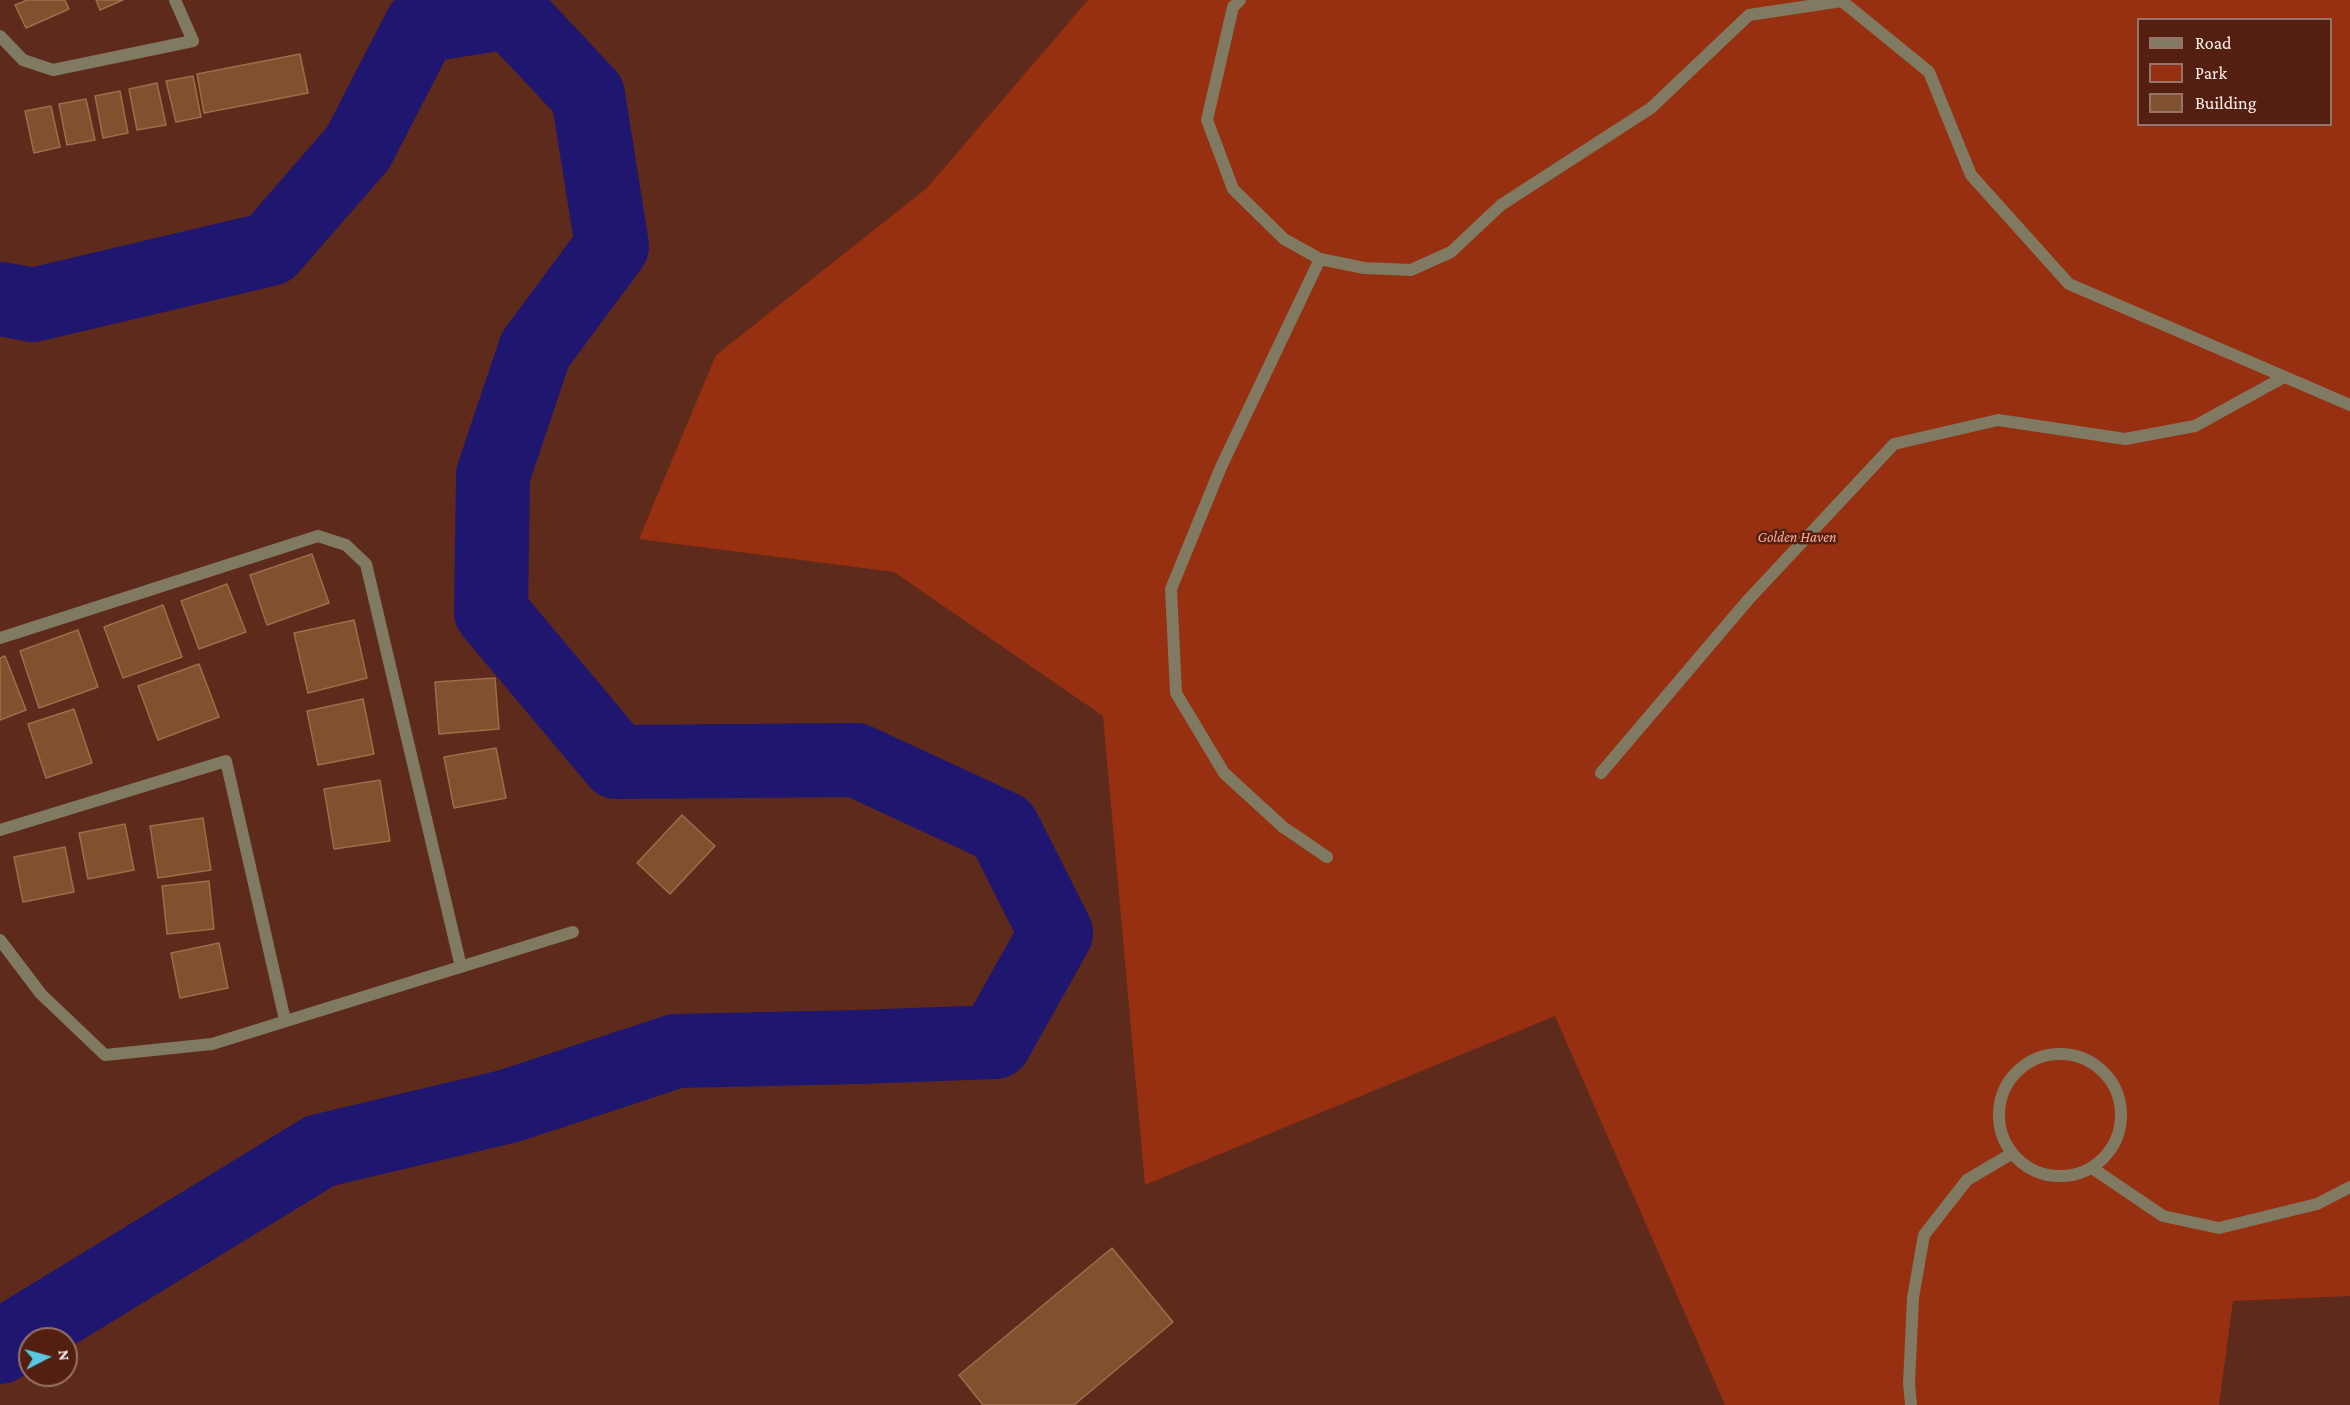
<!DOCTYPE html>
<style>
body{margin:0}
#map{position:relative;width:2350px;height:1405px;overflow:hidden;background:#5e2a1b;font-family:"Crimson Pro",serif}
canvas{display:block}
.legend{position:absolute;left:2137px;top:18px;width:195px;height:108px;box-sizing:border-box;background:#521f11;border:2px solid #977369;margin:0;padding:8px 10px;list-style:none;font-size:18px;color:#fef0ec}
.legend li{display:flex;align-items:center;gap:12px;height:30px}
.legend b{width:30px;border:2px solid #977369}
.north{position:absolute;left:18px;top:1327px;width:60px;height:60px;box-sizing:border-box;background:#521f11;border:2px solid #977369;border-radius:50%;rotate:84deg;font-size:16px;font-weight:700;line-height:24px;text-align:center;color:#fef0ec}
.north::after{content:'';display:block;margin:auto;width:21px;height:27px;background:#58c8e4;clip-path:polygon(50% 0,100% 100%,50% 72%,0 100%)}
</style>
<div id="map">
<canvas width="2350" height="1405"></canvas>
<ul class="legend">
<li><b style="height:8px;background:#7f7a61"></b>Road</li>
<li><b style="height:16px;background:#963010"></b>Park</li>
<li><b style="height:16px;background:#80512e"></b>Building</li>
</ul>
<div class="north">N</div>
</div>
<script>
const c = document.querySelector('canvas').getContext('2d');
c.lineJoin = 'round';
function paint(path, color) { c.fillStyle = color; c.fill(path, 'evenodd'); }
const poly = rows => new Path2D(rows.map(r => 'M' + r).join(''));
function trace(path, color, width, dash) { c.strokeStyle = color; c.lineWidth = width; c.lineCap = dash ? 'butt' : 'round'; c.setLineDash(dash || []); c.stroke(path); }
function drawText(font, color, halo, rows, align = 'center') {
  c.font = font + ' "Crimson Pro",serif'; c.lineWidth = 5; c.setLineDash([]); c.textBaseline = 'middle'; c.strokeStyle = halo; c.fillStyle = color; for (const [text, x, y, turn = 0] of rows) {
    c.save(); c.translate(x, y); c.rotate((+turn || 0) * Math.PI / 180); c.textAlign = isNaN(turn) ? turn : align; if (halo) c.strokeText(text, 0, 0); c.fillText(text, 0, 0); c.restore();
  }
}
const green = poly([
 [1088,0,2350,0,2350,1296,2233,1301,2219,1405,1725,1405,1555,1016,1145,1185,1103,716,894,572,639,539,716,355,927,188],
 [2138,20,2330,20,2330,124,2138,124]
]);
const river = poly([
 [0,299,33,305,270,249,358,148,421,26,510,12,588,95,612,246,535,350,493,475,491,612,617,762,856,760,1003,828,1056,933,995,1042,858,1047,676,1051,509,1106,320,1151,0,1347]
]);
const building = poly([
 [27,0,65,0,69,9,26,28,15,5,27,0],
 [96,0,123,0,100,10,96,0],
 [300,54,308,93,204,113,197,74,300,54],
 [193,76,201,117,176,122,166,81,193,76],
 [157,83,166,125,137,130,129,89,157,83],
 [120,91,128,133,103,138,95,96,120,91],
 [86,99,95,140,67,145,59,104,86,99],
 [51,106,60,147,34,153,25,111,51,106],
 [312,554,329,603,267,625,250,575,312,554],
 [227,584,246,632,199,649,181,601,227,584],
 [163,605,182,657,123,678,104,627,163,605],
 [354,620,367,678,308,693,294,633,354,620],
 [78,630,98,687,39,708,20,651,78,630],
 [5,656,26,710,0,720,0,658,5,656],
 [199,664,219,717,158,740,138,686,199,664],
 [495,678,499,729,439,734,435,682,495,678],
 [363,699,374,754,318,765,307,711,363,699],
 [74,709,92,763,46,778,28,724,74,709],
 [496,748,506,798,454,808,444,757,496,748],
 [380,780,390,841,334,849,324,789,380,780],
 [682,815,715,846,670,894,637,863,682,815],
 [203,818,211,870,158,878,150,826,203,818],
 [125,824,134,870,88,879,79,833,125,824],
 [65,847,74,892,23,902,14,857,65,847],
 [209,881,214,929,167,934,162,886,209,881],
 [219,943,228,988,180,998,171,953,219,943],
 [1112,1248,1173,1322,1074,1405,983,1405,959,1375,1112,1248]
]);
const service = poly([
 [1240,0,1233,7,1207,120,1233,189,1284,239,1320,259,1364,268,1411,270,1451,252,1501,205,1651,108,1749,15,1842,1,1929,72,1971,175,2069,284,2350,405],
 [1320,259,1221,467,1171,589,1176,693,1224,773,1283,827,1327,857],
 [1601,773,1748,600,1894,444,1998,420,2125,439,2195,426,2284,377],
 '1999 1115a61 61 0 1 1 122 0a61 61 0 1 1-122 0Z',
 [2092,1168,2163,1216,2219,1228,2317,1204,2350,1187],
 [1911,1405,1909,1383,1913,1298,1924,1235,1967,1180,2011,1154]
]);
const minor = poly([
 [0,36,23,60,53,70,193,41,175,0],
 [0,638,318,536,346,545,366,564,461,967],
 [0,830,226,761,285,1020],
 [0,940,41,994,105,1055,212,1044,573,932]
]);
const parkNames = [
 ["Golden Haven",1797,537]
];
paint(green, '#963010');
trace(river, '#1f166f', 74);
paint(building, '#80512e');
trace(building, '#9e6d49', 1.5);
trace(service, '#7f7a61', 12);
trace(minor, '#7f7a61', 12);
drawText('italic 15px', '#feaa93', '#521f11', parkNames);
</script>
